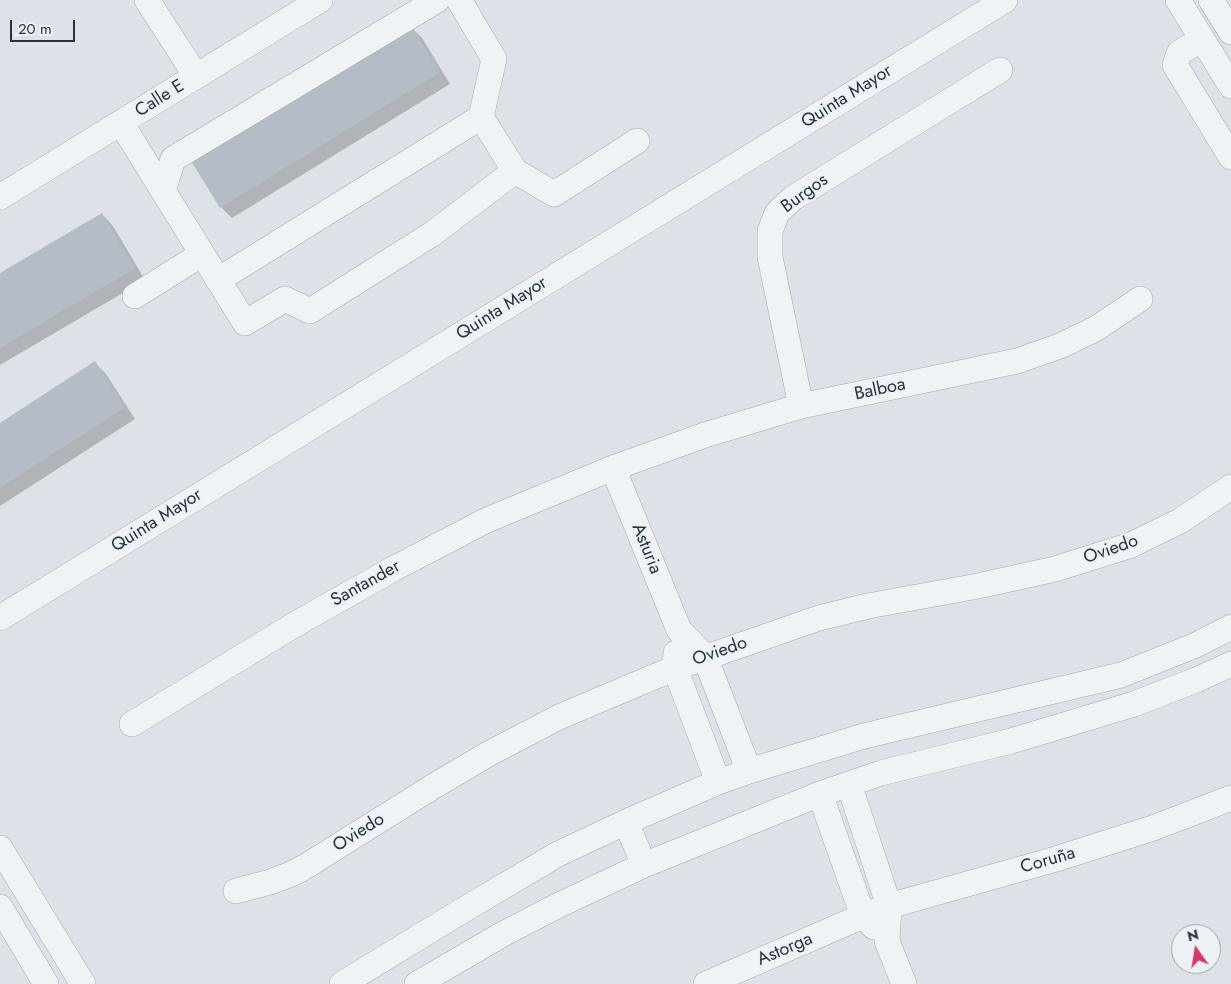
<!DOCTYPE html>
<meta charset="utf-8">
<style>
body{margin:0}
#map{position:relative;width:1231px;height:984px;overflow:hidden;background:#dde2e8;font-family:Jost,sans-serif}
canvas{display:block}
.north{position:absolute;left:1171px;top:924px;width:50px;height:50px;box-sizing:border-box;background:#ecf1f5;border:1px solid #9da5ac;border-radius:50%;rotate:347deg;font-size:14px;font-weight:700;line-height:20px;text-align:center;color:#26323f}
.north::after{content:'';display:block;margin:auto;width:18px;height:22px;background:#d33b64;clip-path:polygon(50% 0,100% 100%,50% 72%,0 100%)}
.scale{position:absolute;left:10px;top:20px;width:65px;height:22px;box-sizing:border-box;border:2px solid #26323f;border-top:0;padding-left:6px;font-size:15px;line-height:18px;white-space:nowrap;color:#26323f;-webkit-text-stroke:4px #ecf1f5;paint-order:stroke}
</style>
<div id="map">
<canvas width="1231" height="984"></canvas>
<div class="north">N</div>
<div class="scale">20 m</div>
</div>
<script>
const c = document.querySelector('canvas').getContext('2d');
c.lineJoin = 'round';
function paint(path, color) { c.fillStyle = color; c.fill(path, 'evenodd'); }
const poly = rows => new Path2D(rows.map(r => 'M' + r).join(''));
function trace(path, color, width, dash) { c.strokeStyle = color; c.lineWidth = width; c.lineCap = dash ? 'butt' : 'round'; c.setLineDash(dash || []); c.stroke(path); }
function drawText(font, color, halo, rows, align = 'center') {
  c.font = font + ' Jost,sans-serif'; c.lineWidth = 4.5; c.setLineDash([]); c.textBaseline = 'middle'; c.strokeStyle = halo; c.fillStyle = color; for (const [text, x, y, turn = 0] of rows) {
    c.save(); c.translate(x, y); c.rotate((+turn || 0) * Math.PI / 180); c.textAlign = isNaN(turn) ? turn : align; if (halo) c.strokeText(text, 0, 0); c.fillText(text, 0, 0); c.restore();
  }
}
const shadow = poly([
 [411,27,422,38,450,84,232,218,221,207],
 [102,214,113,226,145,280,0,365,0,274],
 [95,363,106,374,135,419,0,506,0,424]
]);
const building = poly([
 [411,26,440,72,220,208,191,161],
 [102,213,135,268,0,348,0,273],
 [95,361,125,407,0,488,0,423]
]);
const minor = poly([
 [147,0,196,76],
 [459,0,494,59,481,117],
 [1178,0,1231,86],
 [1211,0,1231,32],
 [1202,39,1179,53,1175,65,1231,157],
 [121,123,245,323,285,299,310,311,432,234,515,171],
 [163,191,173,159,437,0],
 [0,197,320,0],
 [218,280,481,117,515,171,554,194,637,141],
 [135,296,202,254],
 [801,406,770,257,770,231,777,213,793,198,1000,70],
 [613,468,679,630,705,657,749,771],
 [0,618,1005,0],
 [676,653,675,668,718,782],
 [132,724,294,625,393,569,487,520,613,468,705,435,801,406,1017,361,1060,346,1097,328,1140,299],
 [849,784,889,906,887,941,904,984],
 [820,794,863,916,874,927],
 [626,822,644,865],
 [0,848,83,984],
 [236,891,270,882,289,875,303,868,434,786,490,753,559,717,675,668,819,618,868,606,978,586,1055,569,1131,545,1180,521,1231,487],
 [0,907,46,984],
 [342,984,460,912,558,854,626,822,718,782,749,771,864,736,1121,675,1196,645,1231,627],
 [417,984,503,934,557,906,644,865,820,794,881,773,1011,741,1134,704,1196,680,1231,664],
 [706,984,863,916,889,906,1056,859,1153,828,1231,798]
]);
const streetNames = [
 ["Quinta Mayor",847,97,-32],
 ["Calle E",160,99,-32],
 ["Burgos",805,194,-36],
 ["Quinta Mayor",502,309,-32],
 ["Balboa",880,390,-12],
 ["Quinta Mayor",157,521,-32],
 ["Asturia",646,549,68],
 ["Oviedo",1111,550,-19],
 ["Santander",366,584,-29],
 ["Oviedo",720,652,-19],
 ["Oviedo",359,833,-32],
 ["Coruña",1048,861,-16],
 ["Astorga",785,950,-23]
];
paint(shadow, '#0003');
paint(building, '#b4bcc5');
trace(minor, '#a2aab2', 26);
trace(minor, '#f0f3f6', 25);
drawText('18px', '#26323f', '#ecf1f5', streetNames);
</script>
